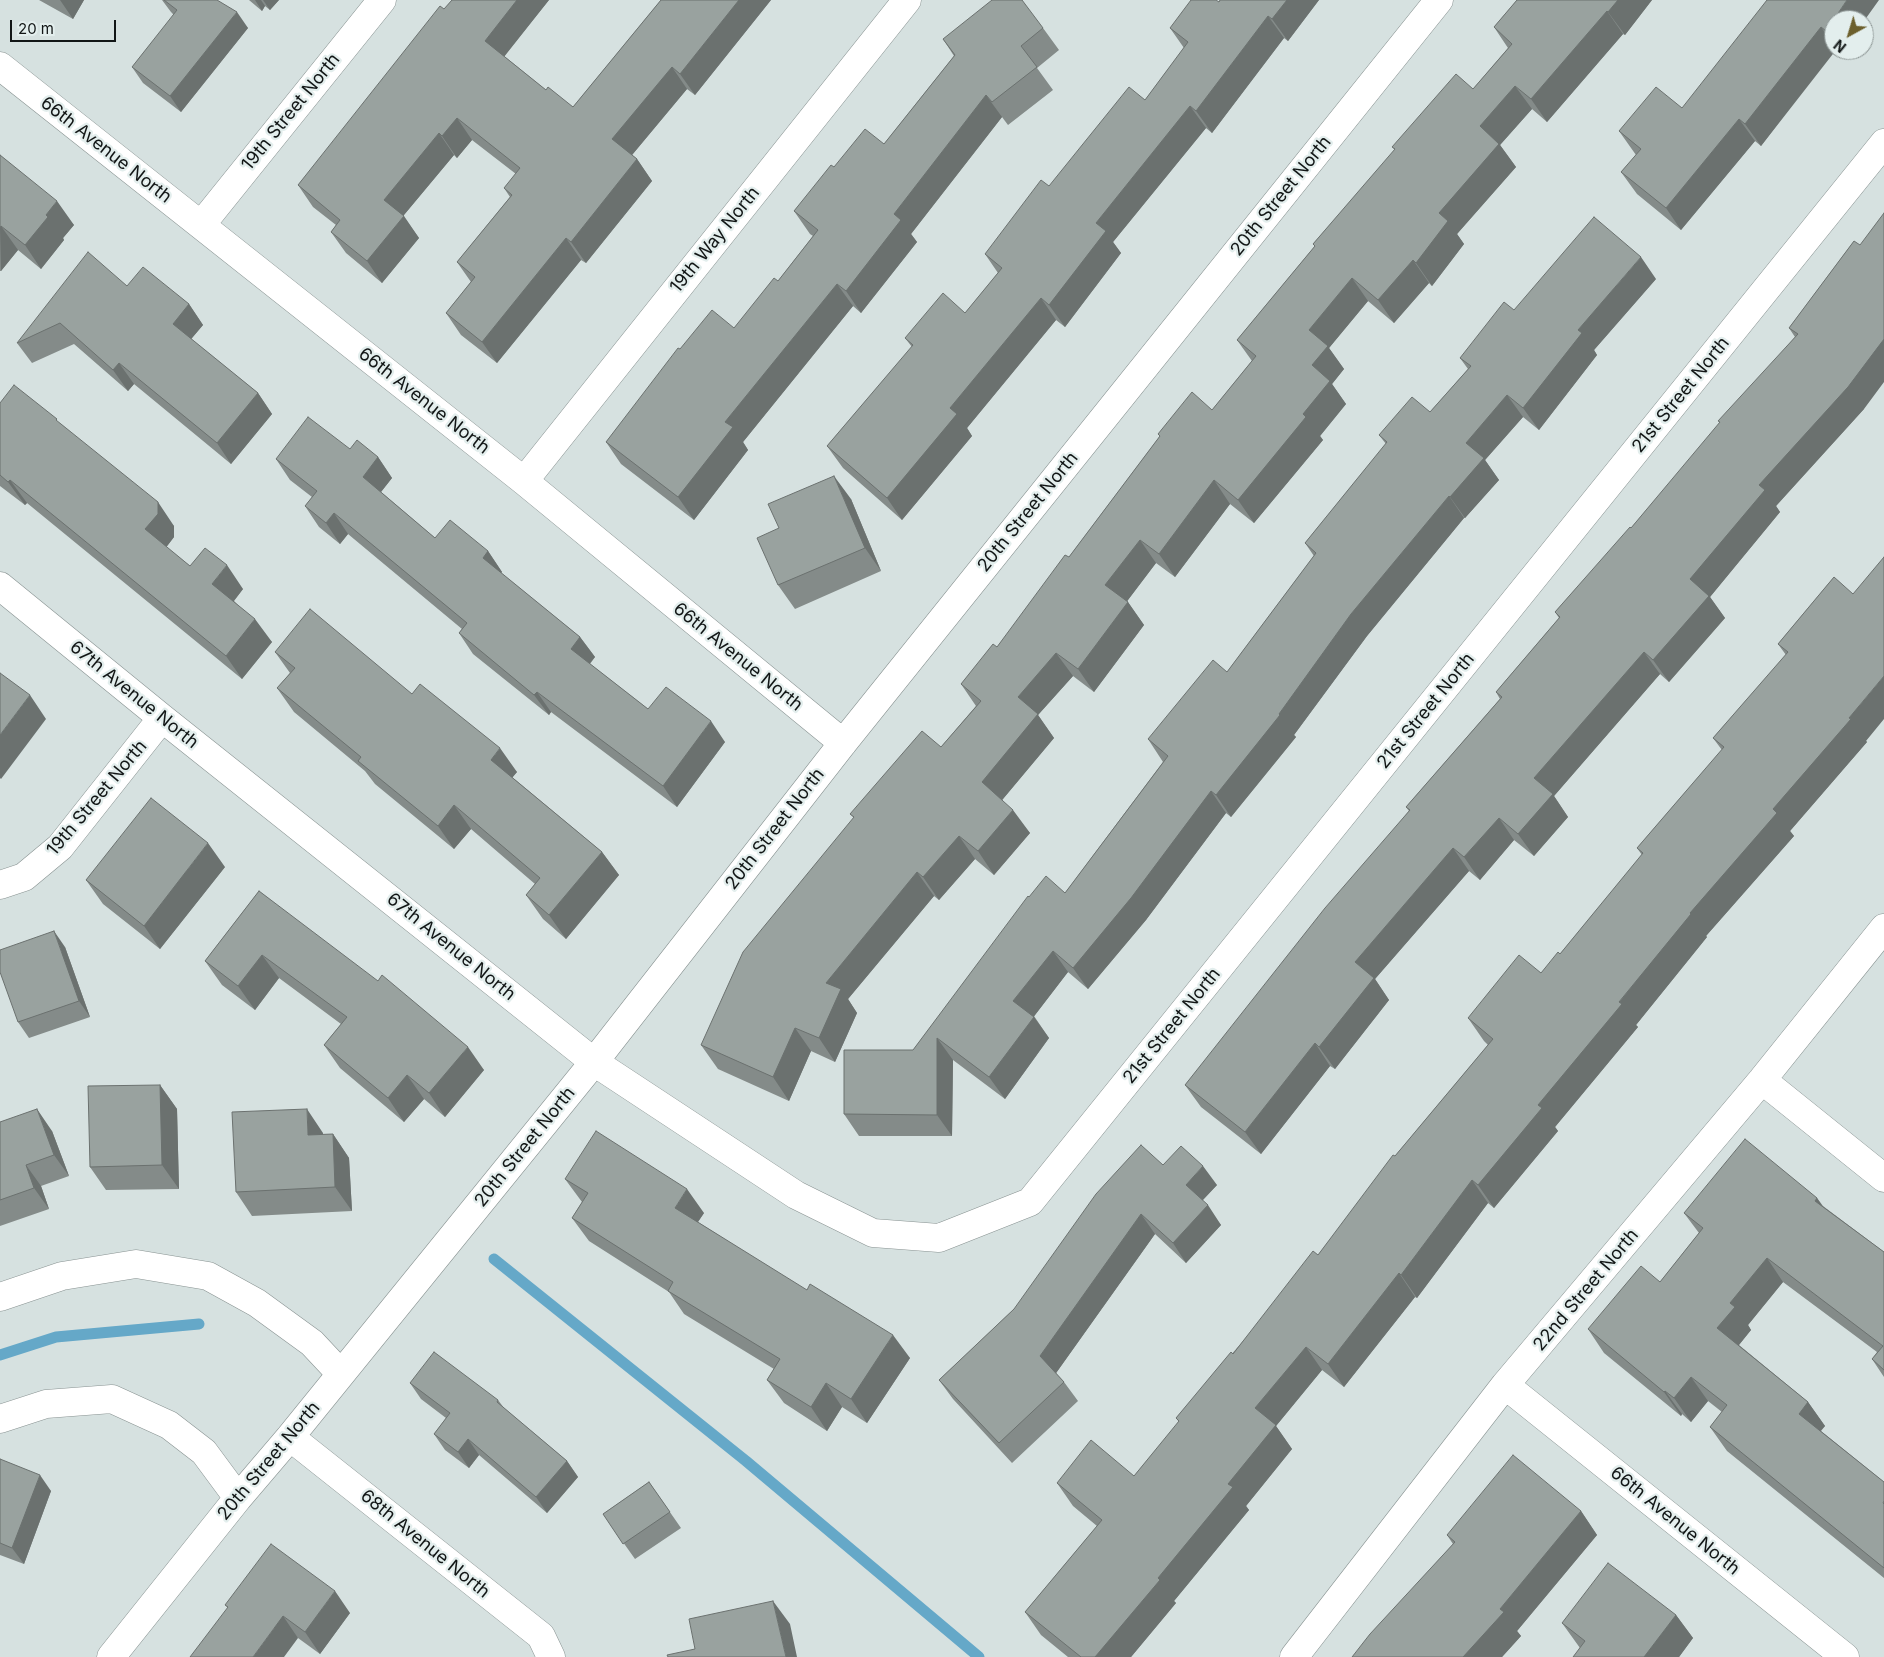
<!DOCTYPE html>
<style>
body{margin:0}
#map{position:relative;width:1884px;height:1657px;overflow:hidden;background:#d6e1e0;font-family:Inter,sans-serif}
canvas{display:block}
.north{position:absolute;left:1824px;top:10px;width:50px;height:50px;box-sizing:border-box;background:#e3eeed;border:1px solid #8f9897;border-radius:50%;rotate:219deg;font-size:14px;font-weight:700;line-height:20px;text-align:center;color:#121616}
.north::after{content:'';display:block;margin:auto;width:18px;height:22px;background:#6c5f2c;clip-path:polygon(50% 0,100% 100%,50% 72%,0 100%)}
.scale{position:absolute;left:10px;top:20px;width:106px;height:22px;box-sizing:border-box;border:2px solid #121616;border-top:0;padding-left:6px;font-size:15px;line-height:18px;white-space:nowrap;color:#121616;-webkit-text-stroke:4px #e3eeed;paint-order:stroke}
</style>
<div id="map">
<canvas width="1884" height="1657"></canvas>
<div class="north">N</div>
<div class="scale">20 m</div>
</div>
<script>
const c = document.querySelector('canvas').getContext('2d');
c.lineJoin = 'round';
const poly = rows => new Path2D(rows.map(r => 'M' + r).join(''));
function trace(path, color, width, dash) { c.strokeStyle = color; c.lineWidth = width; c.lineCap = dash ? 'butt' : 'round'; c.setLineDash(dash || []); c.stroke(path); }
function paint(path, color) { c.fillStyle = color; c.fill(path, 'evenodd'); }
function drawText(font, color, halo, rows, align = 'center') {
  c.font = font + ' Inter,sans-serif'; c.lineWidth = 4.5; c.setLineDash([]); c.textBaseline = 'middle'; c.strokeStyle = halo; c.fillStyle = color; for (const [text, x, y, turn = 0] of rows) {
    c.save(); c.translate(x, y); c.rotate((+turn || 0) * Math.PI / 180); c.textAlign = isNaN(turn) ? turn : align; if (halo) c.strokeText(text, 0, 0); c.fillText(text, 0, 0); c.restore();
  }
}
const stream = poly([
 [494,1259,746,1461,979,1657],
 [0,1355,56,1337,199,1324]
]);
const street = poly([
 [0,66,524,481,843,743],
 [201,225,382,0],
 [524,481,907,0],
 [0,586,162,718,594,1062,796,1195,873,1233,939,1238,1030,1202,1884,143],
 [0,885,24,877,60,847,162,718],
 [1762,1080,1884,1178],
 [0,1297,62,1276,136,1264,208,1276,257,1303,312,1343,341,1374],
 [1505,1385,1845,1657],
 [0,1419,46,1404,112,1399,169,1425,204,1452,238,1498],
 [290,1437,541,1636,551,1657],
 [111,1657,238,1498,290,1437,594,1062,843,743,1439,0],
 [1294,1657,1505,1385,1762,1080,1884,928]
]);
const wall = poly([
 [39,0,84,0,73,19],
 [162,0,217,0,248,28,181,112,143,83,132,67,174,15,171,12],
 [249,0,279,0,270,10,265,6,262,11],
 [452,0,549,0,504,56,546,90,573,107,661,0,771,0,695,95,687,89,632,155,637,159,652,181,586,263,581,260,497,363,461,335,446,313,471,282,457,262,510,197,504,188,516,174,472,140,457,158,454,155,403,216,419,238,382,283,346,253,331,232,336,225,313,207,298,185],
 [1220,0,1319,0,1288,41,1284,38,1212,133,1206,128,1113,242,1121,253,1065,327,1056,320,967,428,972,436,902,520,843,468,827,446,912,347,905,338,965,313,998,273,985,254,1049,186,1145,100,1184,48,1170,28,1219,2],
 [1517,0,1652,0,1625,35,1623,34,1547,122,1532,109,1500,145,1516,167,1457,234,1464,244,1432,286,1429,283,1394,323,1368,301,1329,348,1344,369,1332,384,1346,404,1320,436,1323,440,1254,523,1230,504,1175,577,1156,563,1127,601,1144,625,1094,692,1073,676,1038,715,1054,738,1002,800,1030,833,994,875,975,859,939,900,934,896,848,999,857,1013,835,1062,811,1051,789,1101,718,1069,701,1045,854,818,850,814,941,747,976,706,961,684,997,647,1069,557,1160,436,1158,434,1212,410,1252,361,1237,340,1315,246,1313,244,1395,150,1392,147,1473,89,1508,48,1494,27],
 [1834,20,1834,50,1761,146,1755,141,1681,230,1637,194,1621,172,1636,155,1619,131,1682,108],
 [1043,28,1059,50,1037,68,1053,90,1008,125,1002,117,911,234,917,242,861,313,853,306,743,442,748,450,694,520,621,464,606,442,680,349,734,328,778,281,813,236,810,234,794,211,834,167,884,144,954,56,943,39],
 [0,155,74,225,63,238,64,240,41,269,18,250,1,271,0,271],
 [1854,241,1864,409,1776,506,1780,512,1710,597,1725,618,1669,682,1660,674,1554,796,1568,817,1534,856,1514,840,1480,880,1469,871,1375,979,1389,1000,1335,1069,1330,1066,1261,1154,1201,1107,1185,1085,1409,811,1406,807,1500,699,1496,692,1559,618,1555,612,1631,528,1795,337,1789,328],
 [1656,279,1594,350,1597,355,1539,430,1523,417,1485,460,1499,480,1465,518,1464,518,1367,636,1294,735,1296,737,1231,817,1226,813,1146,920,1088,989,1068,972,1034,1016,1049,1038,1005,1099,953,1060,952,1136,859,1136,844,1114,913,1050,1029,897,1065,893,1163,762,1148,739,1227,672,1314,556,1305,543,1386,444,1379,435,1430,412,1468,369,1460,358,1514,310],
 [127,286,189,304,203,325,191,339,258,393,272,414,231,464,134,384,128,391,74,344,32,363,17,343],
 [0,403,61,424,174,526,174,537,166,547,190,566,243,589,234,601,272,642,242,679,27,503,25,505,0,486],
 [350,449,378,457,392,478,381,492,435,538,488,551,502,572,501,573,580,637,595,657,590,664,648,709,725,742,677,807,551,712,549,715,473,654,459,633,462,629,348,534,340,544,319,527,305,506,312,497,290,480,276,459],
 [851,499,881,571,795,609,778,585,779,528],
 [1834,577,1866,741,1867,742,1790,831,1794,836,1706,936,1707,937,1636,1025,1638,1027,1555,1127,1558,1131,1494,1208,1488,1203,1417,1298,1415,1297,1344,1387,1322,1370,1276,1426,1292,1449,1246,1506,1249,1510,1174,1601,1176,1603,1131,1657,1068,1657,1041,1635,1025,1612,1097,1526,1073,1506,1057,1483,1134,1476,1179,1422,1176,1418,1318,1255,1395,1156,1488,1045,1484,1041,1468,1018,1541,973,1560,954,1642,855,1637,848,1722,750,1713,738,1786,655,1778,644],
 [275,652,412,694,517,772,512,777,602,852,619,875,566,939,543,919,526,895,535,884,471,829,454,849,375,784,365,771,294,712,277,688,290,673],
 [225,867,160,949,103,904,86,880],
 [259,891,484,1070,445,1117,424,1099,404,1122,340,1068,324,1045,341,1024,279,978,255,1010,222,985,205,961],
 [65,947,90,1017,29,1038,18,1022],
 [160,1085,177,1109,179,1189,106,1190,90,1167],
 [0,1122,52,1131,69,1176,41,1186,49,1209,0,1226],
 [323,1133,323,1135,333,1134,349,1158,352,1211,252,1216,236,1192],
 [1163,1165,1217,1185,1202,1201,1221,1225,1186,1263,1155,1234,1056,1373,1064,1382,1078,1401,1012,1463,953,1399,939,1380,1014,1309],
 [565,1179,704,1213,698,1222,910,1358,867,1423,842,1407,827,1431,784,1403,767,1380,774,1369,684,1314,669,1292,589,1241,572,1218,582,1202],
 [1817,1198,1823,1206,1884,1252,1884,1377,1872,1359,1877,1352,1783,1282,1748,1325,1751,1330,1739,1345,1808,1402,1825,1426,1821,1431,1884,1482,1884,1578,1727,1451,1710,1427,1722,1412,1708,1401,1691,1422,1682,1414,1681,1416,1604,1353,1588,1329,1660,1282,1699,1233,1684,1213],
 [410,1383,498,1400,504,1408,567,1461,578,1477,547,1513,479,1455,469,1468,445,1450,434,1434,446,1418,421,1399],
 [0,1459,51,1491,24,1564,0,1555],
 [649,1482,681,1528,635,1559,603,1514],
 [1581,1511,1597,1535,1517,1631,1521,1636,1502,1657,1352,1657,1453,1544,1447,1535],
 [225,1605,350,1613,320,1654,298,1638,228,1608],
 [1676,1615,1693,1638,1679,1657,1573,1657,1580,1648,1562,1623]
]);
const shadedWall = poly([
 [60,0,84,0,73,19],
 [255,0,261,0,265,6,262,11],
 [263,0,279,0,270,10],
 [517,0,549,0,500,62,485,41],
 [739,0,771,0,695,95,680,74],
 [1287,0,1319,0,1288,41,1272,19],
 [1618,0,1652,0,1625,35,1608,12],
 [1847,0,1879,0,1864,21,1864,20,1834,20,1834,43,1826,31],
 [1607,11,1623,34,1547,122,1531,99],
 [237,12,248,28,181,112,170,96],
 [1268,16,1284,38,1212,133,1196,111],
 [1821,27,1834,46,1834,50,1836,50,1761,146,1745,124],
 [672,67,687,89,627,161,612,139],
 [1515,86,1532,109,1500,145,1516,167,1457,234,1464,244,1432,286,1416,263,1480,126],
 [986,95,1002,117,911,234,917,242,861,313,846,291,894,214],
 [1190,106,1206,128,1113,242,1121,253,1065,327,1049,305,1096,223],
 [457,118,472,140,457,158,442,136],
 [1739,119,1755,141,1681,230,1666,208],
 [439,133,454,155,399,221,384,200],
 [637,159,652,181,586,263,571,242],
 [57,201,74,225,63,238,64,240,41,269,25,245,46,215],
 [404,216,419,238,382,283,367,261],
 [1,226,18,250,1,271,0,228],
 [566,238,581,260,497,363,482,342],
 [1641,257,1656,279,1594,350,1597,355,1539,430,1523,408,1578,330],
 [1413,260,1429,283,1394,323,1378,300],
 [1352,278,1368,301,1329,348,1344,369,1332,384,1346,404,1320,436,1323,440,1254,523,1238,500,1303,414,1312,365,1309,330],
 [837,284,853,306,743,442,748,450,694,520,678,497,725,422],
 [1041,298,1056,320,967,428,972,436,902,520,887,498,950,408],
 [189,304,203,325,187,344,173,324],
 [1884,339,1884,382,1864,409,1776,506,1780,512,1710,597,1725,618,1669,682,1653,660,1690,579,1759,485],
 [119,363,134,384,128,391,113,370],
 [258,393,272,414,231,464,217,443],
 [1507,395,1523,417,1485,460,1499,480,1465,518,1450,497,1466,443],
 [378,457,392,478,377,497,363,477],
 [834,476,851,499,881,571,865,548],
 [10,480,27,503,25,505,8,482],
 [1214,480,1230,504,1175,577,1159,554],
 [1449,496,1464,518,1367,636,1294,735,1296,737,1231,817,1216,795,1279,714,1351,614],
 [158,502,174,526,174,537,162,553,145,529],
 [334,513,348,534,340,544,326,523],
 [1140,540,1156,563,1122,608,1105,585],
 [488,551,502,572,497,578,483,558],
 [227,565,243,589,229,607,212,584],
 [1128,602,1144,625,1094,692,1078,669],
 [255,619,272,642,242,679,226,656],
 [580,637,595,657,585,669,571,649],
 [1644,652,1660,674,1554,796,1568,817,1534,856,1518,834,1534,778],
 [1056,653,1073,676,1038,715,1054,738,998,805,982,782,1018,697],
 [1884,676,1884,719,1866,741,1867,742,1790,831,1794,836,1706,936,1707,937,1636,1025,1638,1027,1555,1127,1558,1131,1494,1208,1478,1185,1538,1105,1690,913,1773,809],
 [537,692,551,712,549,715,534,695],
 [30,695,46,719,1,779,0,778,0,735],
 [711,721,725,742,677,807,663,786],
 [500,748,517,772,508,783,491,760],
 [1211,791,1226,813,1146,920,1088,989,1073,968],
 [454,805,471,829,454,849,438,826],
 [1013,810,1030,833,994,875,978,851],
 [1499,818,1514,840,1480,880,1464,857],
 [959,836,975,859,939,900,923,877],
 [208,843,225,867,160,949,144,926],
 [1453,848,1469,871,1375,979,1389,1000,1335,1069,1319,1047,1355,962],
 [602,852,619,875,566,939,549,915],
 [917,872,934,896,848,999,857,1013,835,1062,819,1038,826,983],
 [54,931,65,947,90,1017,79,1001],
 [1053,951,1068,972,1029,1023,1013,1001],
 [262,955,279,978,255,1010,238,986],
 [1034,1017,1049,1038,1005,1099,989,1077],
 [795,1028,811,1051,789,1101,773,1077],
 [937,1038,953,1060,952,1136,937,1115],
 [1315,1043,1330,1066,1261,1154,1245,1132],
 [468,1047,484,1070,445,1117,429,1093],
 [407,1075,424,1099,404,1122,388,1098],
 [160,1085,177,1109,179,1189,162,1165],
 [37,1109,52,1131,69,1176,54,1155],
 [307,1109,323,1133,324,1159,308,1135],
 [333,1134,349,1158,352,1211,335,1187],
 [26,1165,41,1186,49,1209,34,1188],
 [1203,1166,1217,1185,1199,1204,1186,1185],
 [1472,1180,1488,1203,1417,1298,1401,1275],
 [687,1189,704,1213,691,1232,675,1208],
 [1817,1198,1833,1222,1815,1201],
 [1208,1205,1221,1225,1186,1263,1173,1243],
 [1141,1214,1155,1234,1054,1376,1040,1356],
 [1767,1258,1783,1282,1748,1325,1751,1330,1734,1351,1717,1328,1730,1303],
 [1399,1273,1415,1297,1344,1387,1328,1364],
 [893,1335,910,1358,867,1423,851,1399],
 [1306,1347,1322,1370,1276,1426,1292,1449,1246,1506,1249,1510,1174,1601,1176,1603,1131,1657,1095,1657,1158,1578,1228,1484,1255,1408],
 [1691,1377,1708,1401,1691,1422,1674,1398],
 [826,1383,842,1407,827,1431,811,1407],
 [1665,1391,1682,1414,1681,1416,1664,1392],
 [1808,1402,1825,1426,1815,1437,1799,1414],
 [468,1439,479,1455,469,1468,458,1452],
 [567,1461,578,1477,547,1513,536,1497],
 [40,1475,51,1491,24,1564,12,1548],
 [1581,1511,1597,1535,1517,1631,1521,1636,1502,1657,1463,1657,1500,1609],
 [335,1591,350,1613,320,1654,305,1632],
 [773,1601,790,1624,797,1657,786,1657],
 [1676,1615,1693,1638,1679,1657,1644,1657],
 [283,1616,298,1638,284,1657,253,1657]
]);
const building = poly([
 [164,0,217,0,237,12,170,96,132,67,177,10,164,0],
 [452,0,517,0,485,41,546,90,548,87,573,107,661,0,739,0,680,74,672,67,612,139,637,159,571,242,566,238,482,342,446,313,475,277,457,262,512,195,504,188,520,168,457,118,442,136,439,133,384,200,404,216,367,261,331,232,340,220,298,185,440,6,444,9,452,0],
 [992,0,1022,0,1043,28,1021,46,1037,67,992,102,986,95,894,214,901,220,846,291,837,284,725,422,733,427,678,497,606,442,678,348,680,349,712,310,734,328,774,278,778,281,818,230,794,211,831,165,834,167,865,129,884,144,955,55,943,39,992,0],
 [1191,0,1216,0,1219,2,1220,0,1287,0,1272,19,1268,16,1196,111,1190,106,1096,223,1106,231,1049,305,1041,298,950,408,957,414,887,498,827,446,913,345,905,338,943,293,965,313,1002,268,985,254,1041,180,1049,186,1129,87,1145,100,1188,42,1170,28,1191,0],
 [1517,0,1618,0,1608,12,1607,11,1531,99,1515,86,1480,126,1499,144,1439,213,1448,221,1416,263,1413,260,1378,300,1352,278,1309,330,1328,346,1312,365,1330,381,1303,414,1306,417,1238,500,1214,480,1159,554,1140,540,1105,585,1128,602,1078,669,1056,653,1018,697,1038,714,982,782,1013,810,978,851,959,836,923,877,917,872,826,983,841,989,819,1038,795,1028,773,1077,701,1045,743,952,854,817,850,814,922,731,941,747,981,701,961,684,993,644,997,647,1065,555,1069,557,1160,436,1158,434,1192,392,1212,410,1256,356,1237,340,1315,246,1313,244,1395,149,1392,147,1456,74,1473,89,1512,44,1494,27,1517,0],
 [1767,0,1847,0,1826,31,1821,27,1745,124,1739,119,1666,208,1621,172,1641,149,1619,131,1656,87,1682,108,1767,0],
 [0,155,57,201,46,215,48,217,25,245,1,226,0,228,0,155],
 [1884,213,1884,339,1848,387,1759,485,1765,490,1690,579,1709,596,1653,660,1644,652,1534,778,1553,794,1518,834,1499,818,1464,857,1453,848,1355,962,1374,978,1319,1047,1315,1043,1245,1132,1185,1085,1325,908,1410,810,1406,807,1502,697,1496,692,1560,617,1555,612,1630,527,1631,528,1720,422,1718,421,1798,334,1789,328,1854,241,1860,245,1884,213],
 [1594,217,1641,257,1578,330,1582,333,1523,408,1507,395,1466,443,1484,458,1450,497,1449,496,1351,614,1279,714,1280,715,1216,795,1211,791,1131,898,1073,968,1053,951,1013,1001,1034,1017,989,1077,937,1038,937,1115,844,1114,844,1050,913,1050,1028,896,1029,897,1046,876,1065,893,1168,756,1148,739,1213,660,1227,672,1316,553,1305,543,1387,442,1379,435,1412,397,1430,412,1471,366,1460,358,1504,302,1514,310,1594,217],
 [88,252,127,286,143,267,189,304,173,324,258,393,217,443,119,363,113,370,60,323,17,343,88,252],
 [14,385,57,419,56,420,158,502,158,514,145,529,190,566,205,548,227,565,212,584,255,619,226,656,10,480,8,482,0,475,0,403,14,385],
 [308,417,350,449,357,440,378,457,363,477,435,538,450,520,488,551,483,558,580,637,571,649,648,709,666,687,711,721,663,786,537,692,534,695,459,633,467,623,334,513,326,523,305,506,317,491,276,459,308,417],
 [834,476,865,548,778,585,757,538,779,528,768,504,834,476],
 [1884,557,1884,676,1849,718,1851,719,1773,809,1777,813,1690,913,1691,914,1619,1002,1622,1004,1538,1105,1542,1108,1478,1185,1472,1180,1401,1275,1399,1273,1328,1364,1306,1347,1255,1408,1276,1425,1228,1484,1233,1487,1158,1578,1160,1580,1095,1657,1081,1657,1025,1612,1102,1520,1057,1483,1091,1440,1134,1476,1179,1421,1176,1418,1231,1352,1233,1354,1313,1251,1318,1255,1393,1155,1395,1156,1493,1039,1468,1018,1519,955,1541,973,1558,952,1560,954,1643,853,1637,848,1724,747,1713,738,1788,652,1778,644,1834,577,1853,594,1884,557],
 [310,609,412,694,420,684,500,748,491,760,602,852,549,915,526,895,540,878,454,805,438,826,358,761,361,757,277,688,295,668,275,652,310,609],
 [0,673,30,695,0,735,0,673],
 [151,798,208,843,144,926,86,880,151,798],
 [259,891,378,981,382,975,468,1047,429,1093,407,1075,388,1098,324,1045,347,1017,262,955,238,986,205,961,259,891],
 [54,931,79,1001,18,1022,0,972,0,950,54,931],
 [160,1085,162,1165,90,1167,88,1086,160,1085],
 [37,1109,54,1155,26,1165,34,1188,0,1200,0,1122,37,1109],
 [307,1109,308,1135,333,1134,335,1187,236,1192,232,1112,307,1109],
 [596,1131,687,1189,675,1208,807,1290,810,1284,893,1335,851,1399,826,1383,811,1407,767,1380,780,1359,668,1291,673,1282,572,1218,588,1193,565,1179,596,1131],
 [1745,1139,1817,1198,1815,1201,1884,1252,1884,1370,1872,1359,1883,1346,1767,1258,1730,1303,1735,1307,1717,1328,1808,1402,1799,1414,1884,1482,1884,1501,1883,1503,1884,1504,1884,1568,1710,1427,1727,1405,1691,1377,1674,1398,1665,1391,1664,1392,1588,1329,1641,1266,1660,1282,1703,1228,1684,1213,1745,1139],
 [1141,1145,1163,1165,1181,1146,1203,1166,1186,1185,1208,1205,1173,1243,1141,1214,1040,1356,1064,1382,999,1443,939,1380,1014,1309,1096,1194,1141,1145],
 [434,1352,498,1400,497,1402,567,1461,536,1497,468,1439,458,1452,434,1434,450,1413,410,1383,434,1352],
 [1513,1455,1581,1511,1500,1609,1504,1612,1463,1657,1352,1657,1370,1634,1455,1542,1447,1535,1513,1455],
 [0,1459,40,1475,12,1548,0,1543,0,1459],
 [649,1482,670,1512,623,1544,603,1514,649,1482],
 [271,1544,335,1591,305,1632,283,1616,253,1657,190,1657,228,1607,225,1605,271,1544],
 [1608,1563,1676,1615,1644,1657,1573,1657,1585,1641,1562,1623,1608,1563],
 [773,1601,786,1657,668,1657,667,1655,695,1649,689,1619,773,1601]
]);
const streetNames = [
 ["19th Street North",291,112,-51],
 ["66th Avenue North",106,150,38],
 ["20th Street North",1281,196,-51],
 ["19th Way North",715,240,-51],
 ["21st Street North",1681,395,-51],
 ["66th Avenue North",424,401,38],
 ["20th Street North",1028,512,-51],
 ["66th Avenue North",738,657,39],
 ["67th Avenue North",134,695,39],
 ["21st Street North",1426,711,-51],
 ["19th Street North",97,798,-50],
 ["20th Street North",775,829,-52],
 ["67th Avenue North",451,947,39],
 ["21st Street North",1172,1026,-51],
 ["20th Street North",525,1147,-51],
 ["22nd Street North",1586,1290,-50],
 ["20th Street North",269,1461,-50],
 ["66th Avenue North",1675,1521,39],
 ["68th Avenue North",425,1544,39]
];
trace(stream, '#65a8c8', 11);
trace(street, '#889291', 29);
trace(street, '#fff', 28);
paint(wall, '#848b89');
paint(shadedWall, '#6b716f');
paint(building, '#99a29f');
trace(building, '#6b716f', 1);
drawText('18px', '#121616', '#e3eeed', streetNames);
</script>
